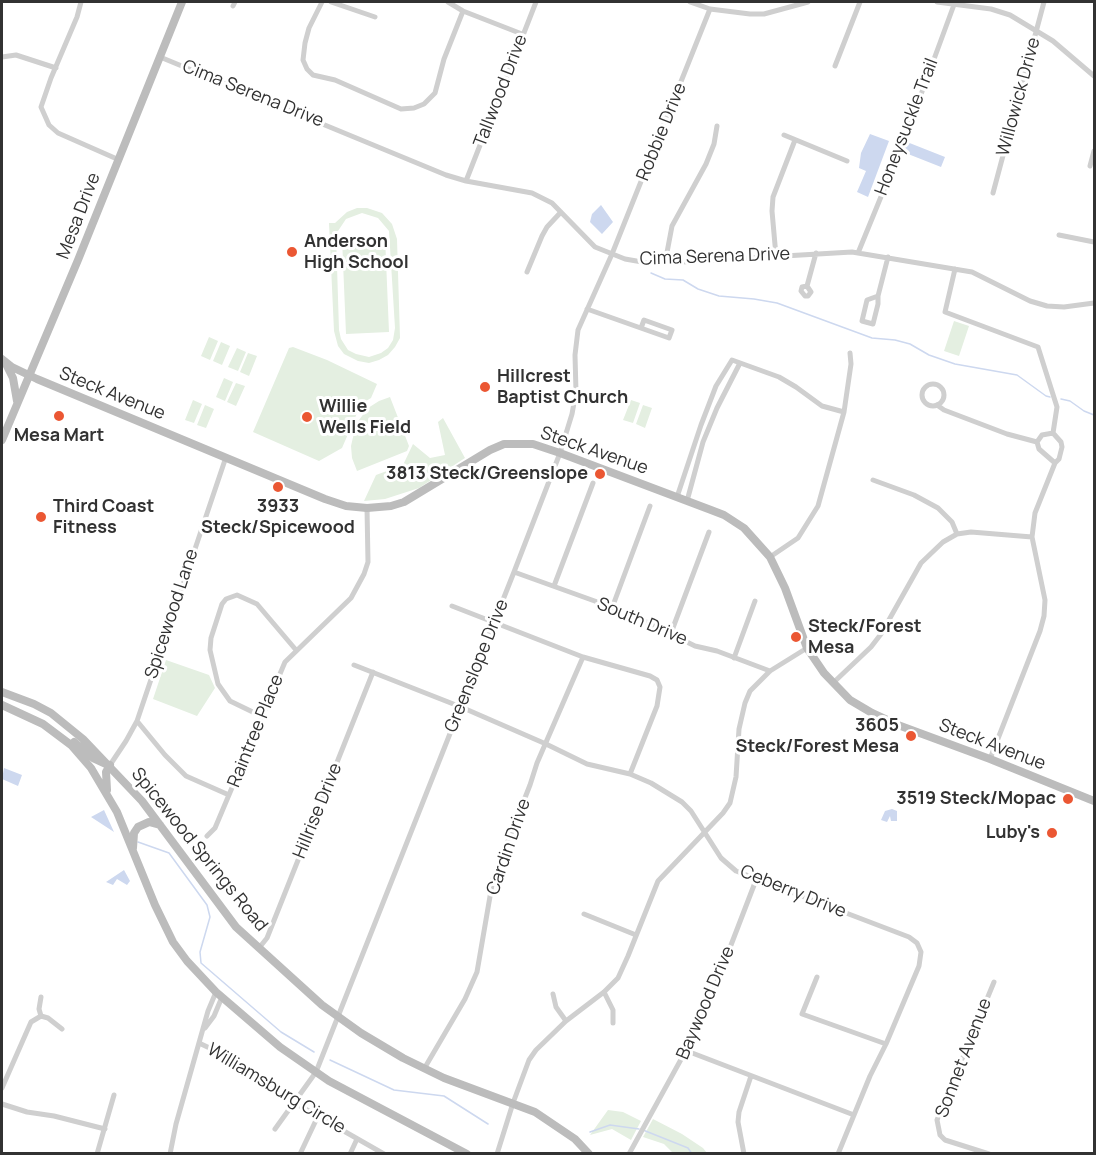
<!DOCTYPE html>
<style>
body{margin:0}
#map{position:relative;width:1096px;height:1155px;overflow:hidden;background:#fff;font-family:Manrope,sans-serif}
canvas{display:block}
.frame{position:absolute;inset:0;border:3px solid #323232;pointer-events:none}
</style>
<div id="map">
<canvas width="1096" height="1155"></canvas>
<div class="frame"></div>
</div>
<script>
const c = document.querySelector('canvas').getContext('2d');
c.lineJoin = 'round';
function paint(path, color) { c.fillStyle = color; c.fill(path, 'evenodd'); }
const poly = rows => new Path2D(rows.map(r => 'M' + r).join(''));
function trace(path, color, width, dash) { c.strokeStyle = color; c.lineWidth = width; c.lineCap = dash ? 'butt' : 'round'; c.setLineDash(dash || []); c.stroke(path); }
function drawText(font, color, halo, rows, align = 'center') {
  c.font = font + ' Manrope,sans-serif'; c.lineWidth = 6; c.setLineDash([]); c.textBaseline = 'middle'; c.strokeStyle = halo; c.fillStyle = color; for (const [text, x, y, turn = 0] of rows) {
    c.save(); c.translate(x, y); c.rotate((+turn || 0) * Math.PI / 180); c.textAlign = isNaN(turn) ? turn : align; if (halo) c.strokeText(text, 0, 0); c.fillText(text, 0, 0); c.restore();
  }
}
const green = poly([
 [357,208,367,208,382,213,392,224,397,239,400,338,395,347,388,355,379,360,369,363,358,361,344,354,338,346,334,331,329,223,335,223,347,212],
 [362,213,378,218,389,231,395,328,393,340,388,348,381,353,369,357,356,354,348,350,341,339,339,330,336,234,346,219],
 [385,236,389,332,346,334,342,238],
 [954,321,969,326,959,356,944,351],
 [209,337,218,341,210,360,201,356],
 [221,342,230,346,222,365,213,361],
 [293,347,327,360,377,384,371,398,361,404,342,448,319,461,253,432,289,348],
 [237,348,246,352,238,371,228,367],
 [248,353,257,356,249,376,240,372],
 [224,378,233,382,225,401,216,397],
 [236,383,245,386,236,406,227,402],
 [390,397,409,446,407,451,357,471,352,458,351,446,356,424,368,408,379,401],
 [193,400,202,404,194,423,185,420],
 [631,400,640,403,633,423,623,420],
 [205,405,214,409,206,428,197,425],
 [643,405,652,408,645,428,636,424],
 [443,418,465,458,419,488,385,499,364,501,376,475,403,465,413,444,430,458,445,455,438,422],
 [166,660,209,675,215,688,197,716,153,699],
 [608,1110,623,1112,641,1121,631,1140,612,1129,590,1135],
 [653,1119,682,1134,703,1148,707,1153,673,1153,664,1144,643,1137]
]);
const water = poly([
 [870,134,889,141,868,197,857,192,866,171,859,168,861,153],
 [907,142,945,157,941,167,903,152],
 [601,205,613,222,602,234,590,222,592,214],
 [4,768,22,775,18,786,2,779],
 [892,809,897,811,897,821,891,821,890,816,887,822,881,820,885,811],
 [104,810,114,832,91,817],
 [124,870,130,881,127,885,117,879,113,885,106,882]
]);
const stream = poly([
 [651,273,665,279,683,280,698,289,719,296,754,299,777,303,872,338,895,340,910,344,929,355,955,364,1017,375,1046,396,1050,397],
 [1061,399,1070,401,1084,411,1094,415],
 [138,842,169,853,207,905,210,917,200,952,201,963,281,1032,314,1052],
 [330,1060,394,1090,444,1096,488,1124],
 [643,1130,688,1148,692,1154],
 [590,1132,610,1125,639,1129]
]);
const street = poly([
 [81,2,77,17,51,78,41,107,49,125,58,133,117,159],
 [322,2,309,28,305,43,303,60,307,69,313,75,335,80,401,109,414,108,424,104,435,93,444,59,463,11],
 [331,2,375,17],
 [448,2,463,11,522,34],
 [690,2,710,9,750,14,764,14,808,2],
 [937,2,991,9,1010,15,1053,41,1094,76],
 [233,6,235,2],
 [2,57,16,55,56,68],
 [160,57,446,175,466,181,532,193,552,203,595,247,625,259,648,263,665,263,852,252,972,272,1030,301,1047,306,1064,307,1094,303],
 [835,66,860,2],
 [784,135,847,161],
 [1090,166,1094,151],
 [466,181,536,2],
 [993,193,1044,2],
 [1059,235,1094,242],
 [858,253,905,138,955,2],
 [776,256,772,211,773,197,795,140],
 [665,263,672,226,706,164,714,144,717,126],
 [955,269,945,312,1038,347,1057,407,1053,433],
 [527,272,542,236,547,227,561,212],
 [807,286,802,287,801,291,805,296,808,296,811,292,807,286,816,253],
 [878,296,878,304,873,324,862,321,867,300,878,296,888,257],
 [587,309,669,338,672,330,644,320,641,328],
 '922 395a11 11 0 1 1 22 0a11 11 0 1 1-22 0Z',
 [937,405,944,410,1007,434,1037,442],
 [1037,442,1039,449,1055,463],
 [1037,442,1042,435,1053,433],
 [873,480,914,495,938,508,952,522,957,534],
 [677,497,701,425,716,386,732,360,779,377,796,387,822,406,844,412],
 [687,501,703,442,717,408,740,363],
 [770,557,798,538,818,506,844,412,851,364,850,353],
 [514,572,628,613,695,646,717,651,770,671],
 [554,586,593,483],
 [452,606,583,657,650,676,657,680,660,687,657,706,630,774],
 [612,608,650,506],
 [671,633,709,532],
 [734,658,755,601],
 [354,665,461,707,546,744,587,764,630,774,651,783,682,802,691,811,721,858,736,871,909,937,917,943,921,952,919,966,886,1044,870,1076,838,1154],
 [833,683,871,647,881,634,921,563,943,542,957,534,971,532,1032,537],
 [261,716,230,701,218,684,210,650,211,638,222,604,226,599,237,595,257,604,296,650],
 [137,721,165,755,186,776,229,795],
 [990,759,1040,631,1044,616,1045,600,1032,537,1035,513,1055,463,1059,459,1062,447,1061,442,1053,433],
 [110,765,126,741,137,721,226,457],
 [207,836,215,828,285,662,351,598,364,574,368,562,367,508],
 [584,914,636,935],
 [259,948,267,938,373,672],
 [817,977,802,1014,886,1044],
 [604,992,613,1010,613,1023],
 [553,994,556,1007,566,1021],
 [41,1016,39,1009,41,997],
 [205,1028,214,1016,222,997],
 [199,1043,218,1052,293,1102,384,1154],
 [687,1051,854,1115],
 [424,1069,465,999,477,972,493,879,530,785,537,763,583,657],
 [2,1088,31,1022,41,1016,48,1018,62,1029],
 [2,1104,27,1112,54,1116,105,1129],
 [275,1129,316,1072,514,572,560,453,572,414,576,392,575,355,578,330,612,254,710,9],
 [97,1154,114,1095],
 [170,1154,176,1124,208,1011,216,992],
 [300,1154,318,1116],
 [350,1154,357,1139],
 [497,1154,513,1103,529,1060,536,1050,566,1021,604,992,618,978,628,956,658,881,723,813,730,803,736,777,739,729,745,703,750,691,770,671,807,648],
 [629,1154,701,1023,756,880],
 [744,1154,738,1122,739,1112,751,1076],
 [989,1154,945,1140,940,1135,937,1120,994,982]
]);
const secondary = poly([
 [2,359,12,367,37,379,325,499,346,506,367,508,391,506,404,502,490,450,504,444,533,444,560,453,711,510,724,515,744,528,770,557,785,588,807,648,824,673,850,700,872,713,898,725,990,759,1094,801],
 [6,364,13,378,17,401],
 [2,440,78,260,182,2],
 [2,692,34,704,51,713,83,739,142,801,236,927,322,1005,361,1033,403,1058,444,1078,535,1112,575,1139,589,1154],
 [2,705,43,724,71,745,91,768,117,812,155,905,173,942,187,961,216,992,280,1047,329,1081,467,1154],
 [74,742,93,758,106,764],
 [107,790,106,772,110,765],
 [133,848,134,833,138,827,149,822,160,825]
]);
const markers = [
 [292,252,6,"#eb5733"],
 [485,387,6,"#eb5733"],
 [59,416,6,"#eb5733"],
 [307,417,6,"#eb5733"],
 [600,474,6,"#eb5733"],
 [278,487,6,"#eb5733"],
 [41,517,6,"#eb5733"],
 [796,637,6,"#eb5733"],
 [911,736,6,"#eb5733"],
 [1068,799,6,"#eb5733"],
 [1052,833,6,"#eb5733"]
];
const streetNames = [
 ["Tallwood Drive",501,91,-69],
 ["Cima Serena Drive",253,94,22],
 ["Willowick Drive",1019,97,-75],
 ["Honeysuckle Trail",907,127,-69],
 ["Robbie Drive",662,132,-68],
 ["Mesa Drive",79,216,-69],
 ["Cima Serena Drive",715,257,-2],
 ["Steck Avenue",112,394,22],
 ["Steck Avenue",594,451,19],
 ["Spicewood Lane",172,614,-72],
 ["South Drive",642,622,23],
 ["Greenslope Drive",477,666,-68],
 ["Raintree Place",256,731,-68],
 ["Steck Avenue",992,745,21],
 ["Hillrise Drive",318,811,-68],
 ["Cardin Drive",509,847,-71],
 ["Spicewood Springs Road",199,850,51],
 ["Ceberry Drive",793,892,22],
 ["Baywood Drive",706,1003,-67],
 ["Sonnet Avenue",964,1058,-69],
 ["Williamsburg Circle",276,1089,31]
];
const poiNames = [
 ["Anderson",304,242],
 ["High School",304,263],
 ["Hillcrest",497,377],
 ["Baptist Church",497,398],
 ["Willie",319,407],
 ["Wells Field",319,428],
 ["Mesa Mart",59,436,"center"],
 ["3813 Steck/Greenslope",588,474,"right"],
 ["Third Coast",53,507],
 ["Fitness",53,528],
 ["3933",278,507,"center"],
 ["Steck/Spicewood",278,528,"center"],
 ["Steck/Forest",808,627],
 ["Mesa",808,648],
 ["3605",899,726,"right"],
 ["Steck/Forest Mesa",899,747,"right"],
 ["3519 Steck/Mopac",1056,799,"right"],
 ["Luby's",1040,833,"right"]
];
paint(green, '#e4efe1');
paint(water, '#cdd8ef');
trace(stream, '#cdd8ef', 1.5);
trace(street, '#cfcfcf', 5);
trace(secondary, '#bcbcbc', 8);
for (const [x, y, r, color] of markers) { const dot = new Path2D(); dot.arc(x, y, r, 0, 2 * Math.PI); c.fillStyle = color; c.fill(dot); trace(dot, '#fff', 2); }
drawText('18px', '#323232', '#fff', streetNames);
drawText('bold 18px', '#323232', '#fff', poiNames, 'left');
</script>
